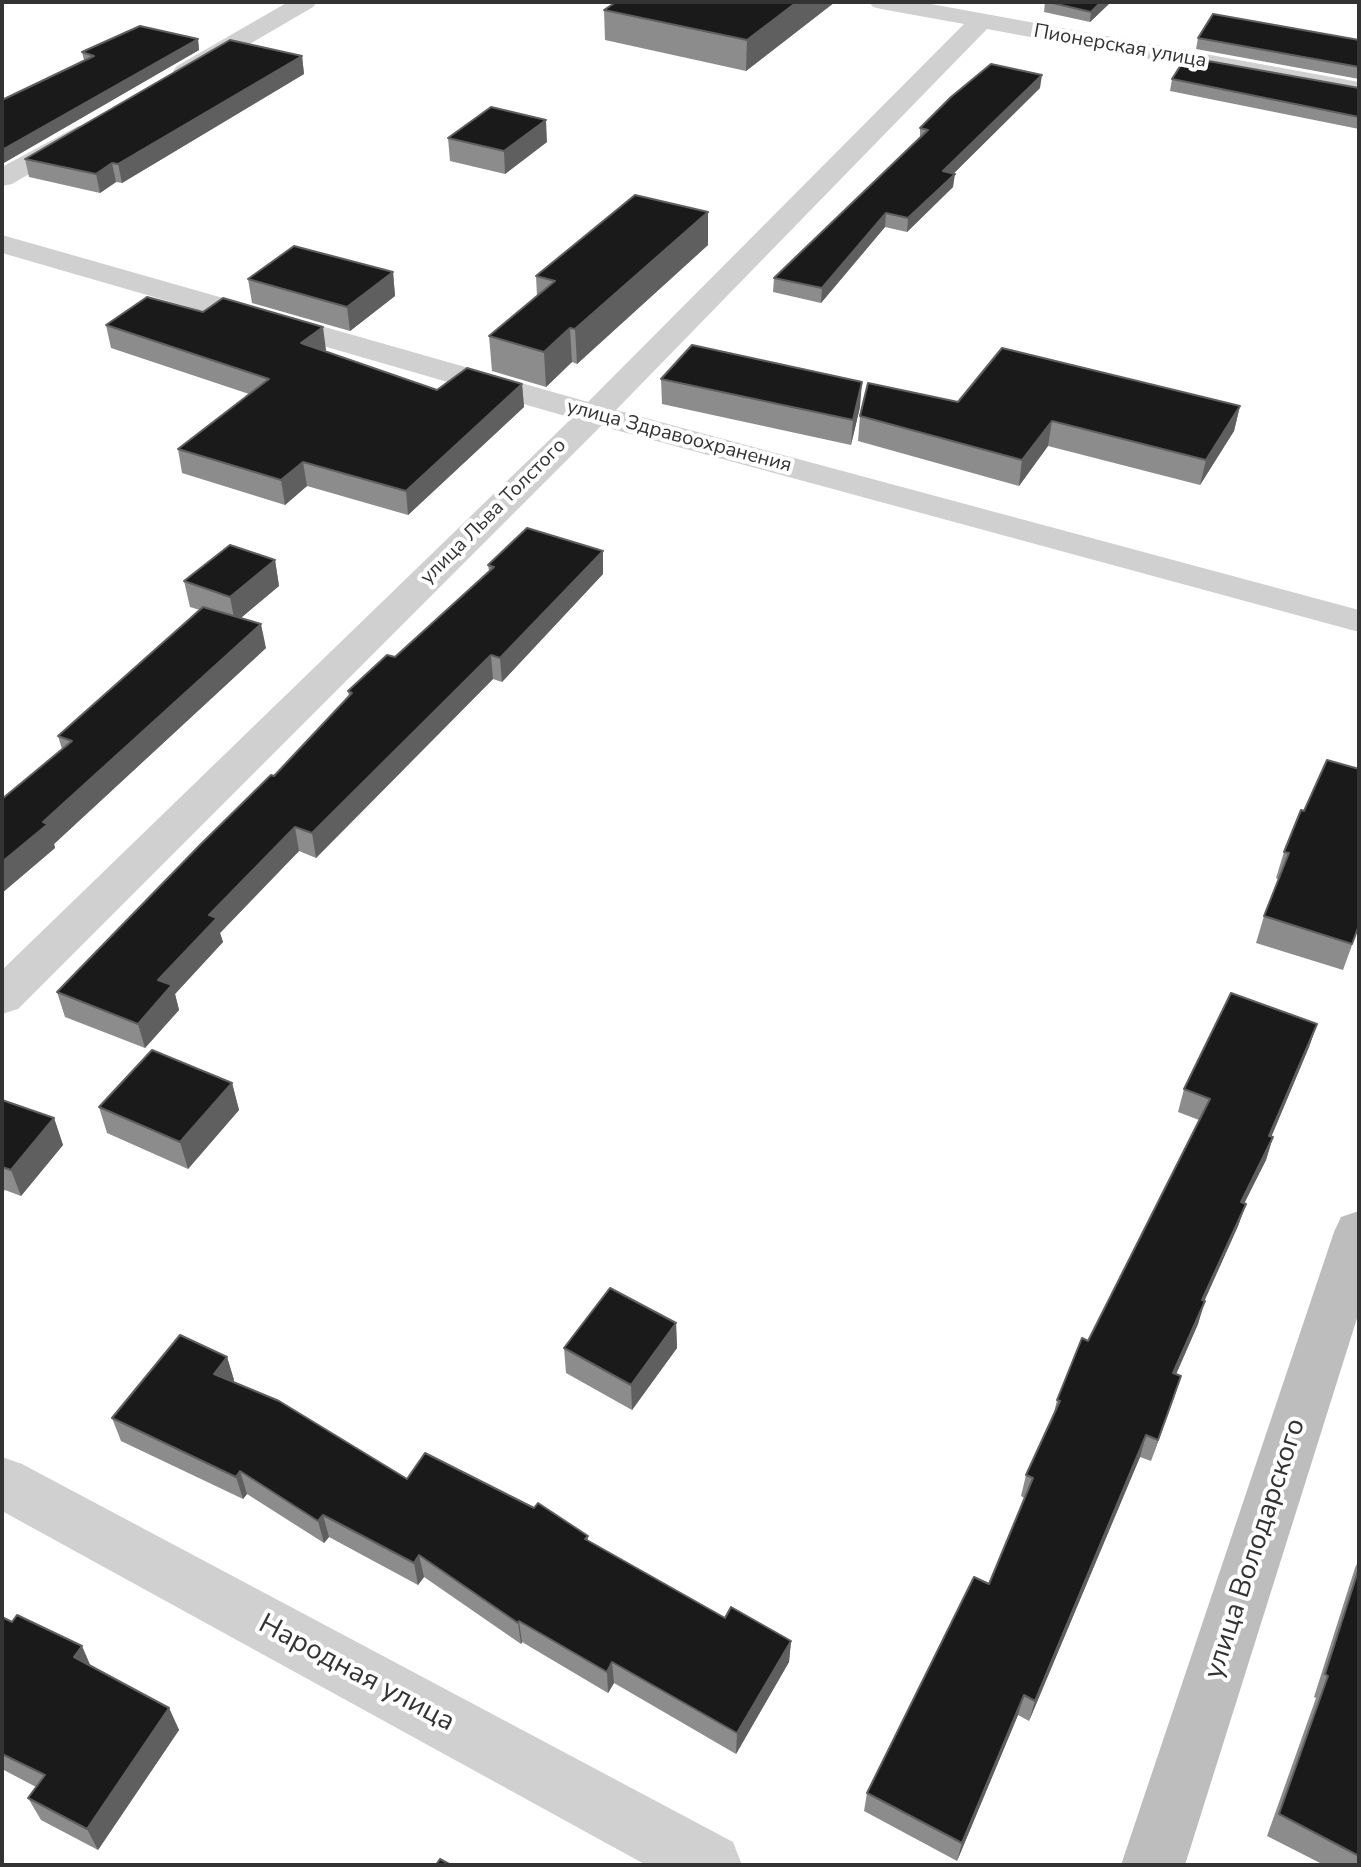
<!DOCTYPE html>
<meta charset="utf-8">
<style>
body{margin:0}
#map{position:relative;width:1361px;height:1867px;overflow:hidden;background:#fff;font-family:"Nunito Sans",sans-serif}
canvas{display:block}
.frame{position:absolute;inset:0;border:4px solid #333;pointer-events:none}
</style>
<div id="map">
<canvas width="1361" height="1867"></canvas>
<div class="frame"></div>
</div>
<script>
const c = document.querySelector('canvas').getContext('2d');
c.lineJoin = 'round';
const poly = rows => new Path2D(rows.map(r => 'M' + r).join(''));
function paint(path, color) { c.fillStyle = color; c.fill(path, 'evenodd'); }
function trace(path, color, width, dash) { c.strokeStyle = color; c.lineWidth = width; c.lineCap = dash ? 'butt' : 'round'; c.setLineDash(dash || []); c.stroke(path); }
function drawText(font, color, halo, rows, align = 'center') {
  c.font = font + ' "Nunito Sans",sans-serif'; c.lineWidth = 8; c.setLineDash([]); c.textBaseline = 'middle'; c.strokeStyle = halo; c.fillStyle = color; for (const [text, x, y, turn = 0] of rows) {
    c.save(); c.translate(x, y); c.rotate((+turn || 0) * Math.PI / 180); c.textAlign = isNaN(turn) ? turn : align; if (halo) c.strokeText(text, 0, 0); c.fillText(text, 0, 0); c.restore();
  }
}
const street = poly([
 [288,2,317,2,313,7,195,76,177,76,173,71,177,66,288,2],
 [869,2,920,2,1359,82,1359,98,987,29,616,410,1359,610,1359,632,601,426,18,1009,2,1014,2,970,572,418,2,253,2,235,588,402,964,24,881,9,873,7,869,2],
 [78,126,87,128,91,134,87,140,12,184,2,186,2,167,78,126],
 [2,1457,22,1464,733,1842,742,1865,646,1865,2,1511,2,1457]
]);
const secondary = poly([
 [1359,1211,1359,1312,1185,1865,1121,1865,1334,1232,1341,1217,1359,1211]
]);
const wall = poly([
 [835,2,746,71,605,40,604,10],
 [1045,2,1111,2,1090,22,1044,12],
 [1198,38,1359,40,1359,79,1196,49],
 [198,39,199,50,2,164,2,100,84,60,82,52],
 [302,56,304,74,122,183,116,182,100,193,29,177,25,159],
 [1172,79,1359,88,1359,129,1170,91],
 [1040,88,954,173,953,187,907,232,885,227,821,303,773,292,774,278,920,138,920,128],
 [448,138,547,142,505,174,450,161],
 [708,212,708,245,577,364,572,362,546,387,492,371,489,336,537,296,536,276],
 [393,272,395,296,350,331,252,303,248,279],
 [203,312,326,350,325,351,437,390,522,384,524,407,408,515,307,486,285,505,182,473,178,449,249,394,111,348,106,325],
 [661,379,860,407,851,445,662,404],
 [958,402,1240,406,1234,431,1200,485,1048,446,1019,486,858,441,860,416],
 [603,551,603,574,502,682,493,679,316,858,299,851,220,933,223,942,175,994,179,1010,145,1048,65,1017,57,992,274,776,349,696,348,691,395,657,489,571,488,565],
 [275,560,279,586,240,618,266,648,54,844,55,848,2,893,2,799,62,749,58,736,200,610,190,607,184,581],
 [1301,810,1359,926,1343,970,1256,943,1264,916,1278,879,1276,878,1284,852],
 [1317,1024,1309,1047,1271,1137,1273,1137,1266,1160,1244,1203,1246,1204,1238,1226,1204,1301,1198,1324,1176,1374,1181,1376,1151,1461,1140,1457,1029,1721,1018,1715,957,1861,864,1811,867,1793,989,1584,1024,1498,1021,1496,1026,1475,1053,1417,1057,1400,1088,1341,1199,1120,1178,1112,1184,1089],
 [232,1083,239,1110,188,1169,107,1133,99,1107],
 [2,1100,54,1118,63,1145,21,1196,5,1190,2,1193],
 [676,1323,677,1348,632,1410,566,1373,564,1348],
 [227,1357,234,1380,233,1382,407,1479,588,1536,588,1541,725,1618,791,1641,789,1662,736,1754,614,1683,608,1693,522,1642,521,1644,424,1577,418,1585,329,1537,324,1543,247,1494,243,1499,121,1441,112,1418],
 [1359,1559,1359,1865,1324,1865,1267,1836,1316,1698,1314,1697,1355,1568],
 [2,1617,91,1666,169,1708,179,1730,98,1850,41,1820,28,1798,36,1787,2,1769]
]);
const shadedWall = poly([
 [797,2,835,2,746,71,747,40],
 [1101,2,1111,2,1090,22,1091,12],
 [198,39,199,50,2,164,2,150],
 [302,56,304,74,122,183,118,164],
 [1042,75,1040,88,942,185,943,171],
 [546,120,547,142,505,174,504,151],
 [112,163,116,182,100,193,96,174],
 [955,174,953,187,907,232,908,218],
 [708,212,708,245,577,364,575,329],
 [886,213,885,227,821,303,822,288],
 [393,272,395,296,350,331,347,307],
 [323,327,326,350,305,367,301,343],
 [570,328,572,362,546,387,544,352],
 [862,382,860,407,851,445,853,420],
 [522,384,524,407,408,515,406,491],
 [1240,406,1234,431,1200,485,1206,460],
 [1052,421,1048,446,1019,486,1022,460],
 [303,462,307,486,285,505,281,480],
 [603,551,603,574,502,682,500,658],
 [275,560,279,586,235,623,230,597],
 [261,624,266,648,54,844,55,848,2,893,2,862,43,822],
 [491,655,493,679,316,858,312,833],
 [295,827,299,851,220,933,223,942,175,994,179,1010,145,1048,138,1024,158,980,209,915],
 [1317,1024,1309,1047,1262,1159,1269,1136],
 [232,1083,239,1110,188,1169,180,1142],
 [54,1118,63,1145,21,1196,11,1170],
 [1273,1137,1266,1160,1234,1224,1241,1202],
 [1246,1204,1238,1226,1195,1322,1202,1300],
 [1205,1301,1198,1324,1167,1395,1173,1373],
 [676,1323,677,1348,632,1410,631,1385],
 [227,1357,234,1380,221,1397,214,1374],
 [1181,1376,1174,1398,1151,1461,1158,1440],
 [1146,1435,1140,1457,1029,1721,1035,1701],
 [240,1471,247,1494,243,1499,236,1477],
 [323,1515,329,1537,324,1543,318,1521],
 [419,1555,424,1577,418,1585,414,1563],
 [519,1621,522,1642,521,1644,518,1623],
 [791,1641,789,1662,736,1754,737,1733],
 [82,1646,92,1669,74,1657],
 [612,1662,614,1683,608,1693,607,1672],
 [1024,1695,1018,1715,957,1861,962,1843],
 [169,1708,179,1730,98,1850,87,1829]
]);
const building = poly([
 [616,2,797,2,747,40,604,10,616,2],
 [1048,2,1101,2,1091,12,1048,2],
 [1213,14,1359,40,1359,67,1198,38,1213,14],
 [140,26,198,39,2,150,2,100,94,56,82,52,140,26],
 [230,40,302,56,118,164,112,163,96,174,25,159,230,40],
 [1186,57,1359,88,1359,117,1172,79,1186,57],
 [991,64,1042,75,943,171,955,174,908,218,886,213,822,288,774,278,928,130,920,128,951,97,991,64],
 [491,107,546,120,504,151,448,138,491,107],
 [635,195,708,212,575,329,570,328,544,352,489,336,555,281,536,276,635,195],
 [294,246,393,272,347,307,248,279,294,246],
 [147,297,203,312,223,298,323,327,301,343,437,390,467,368,522,384,406,491,303,462,281,480,178,449,269,379,106,325,147,297],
 [692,345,862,382,853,420,661,379,692,345],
 [1002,348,1240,406,1206,460,1052,421,1022,460,860,416,868,383,958,402,1002,348],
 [527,528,603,551,500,658,491,655,312,833,295,827,209,915,217,918,158,980,172,985,138,1024,57,992,200,845,271,775,274,776,352,693,348,691,387,655,395,657,494,567,488,565,527,528],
 [230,545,275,560,230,597,184,581,230,545],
 [203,607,261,624,43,822,48,824,2,862,2,799,72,741,58,736,203,607],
 [1327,760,1359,769,1359,925,1352,944,1264,916,1289,853,1284,852,1301,810,1304,811,1327,760],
 [1231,993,1317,1024,1269,1136,1273,1137,1241,1202,1246,1204,1202,1300,1205,1301,1173,1373,1181,1376,1158,1440,1146,1435,1035,1701,1024,1695,962,1843,867,1793,974,1577,989,1584,1033,1478,1026,1475,1060,1401,1057,1400,1082,1338,1088,1341,1210,1099,1184,1089,1231,993],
 [152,1050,232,1083,180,1142,99,1107,152,1050],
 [2,1100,54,1118,11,1170,2,1167,2,1100],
 [610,1288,676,1323,631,1385,564,1348,610,1288],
 [180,1335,227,1357,214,1374,279,1401,407,1479,425,1453,534,1508,538,1503,588,1536,585,1539,725,1618,731,1607,791,1641,737,1733,612,1662,607,1672,519,1621,518,1623,419,1555,414,1563,323,1515,318,1521,240,1471,236,1477,112,1418,180,1335],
 [1359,1568,1359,1856,1279,1814,1328,1676,1325,1674,1359,1568],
 [17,1615,82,1646,74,1657,169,1708,87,1829,28,1798,45,1775,2,1754,2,1617,12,1622,17,1615],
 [440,1859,451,1865,436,1865,440,1859]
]);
const farStreetnames = [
 ["Пионерская улица",1120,47,10],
 ["улица Здравоохранения",679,437,15],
 ["улица Льва Толстого",494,512,-45]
];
const nearStreetnames = [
 ["улица Володарского",1256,1549,-72],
 ["Народная улица",356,1674,28]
];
paint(street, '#d0d0d0');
paint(secondary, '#bdbdbd');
paint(wall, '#8c8c8c');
paint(shadedWall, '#5f5f5f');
paint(building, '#1a1a1a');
trace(building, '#5f5f5f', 2);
drawText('20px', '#333', '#fff', farStreetnames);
drawText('28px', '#333', '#fff', nearStreetnames);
</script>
